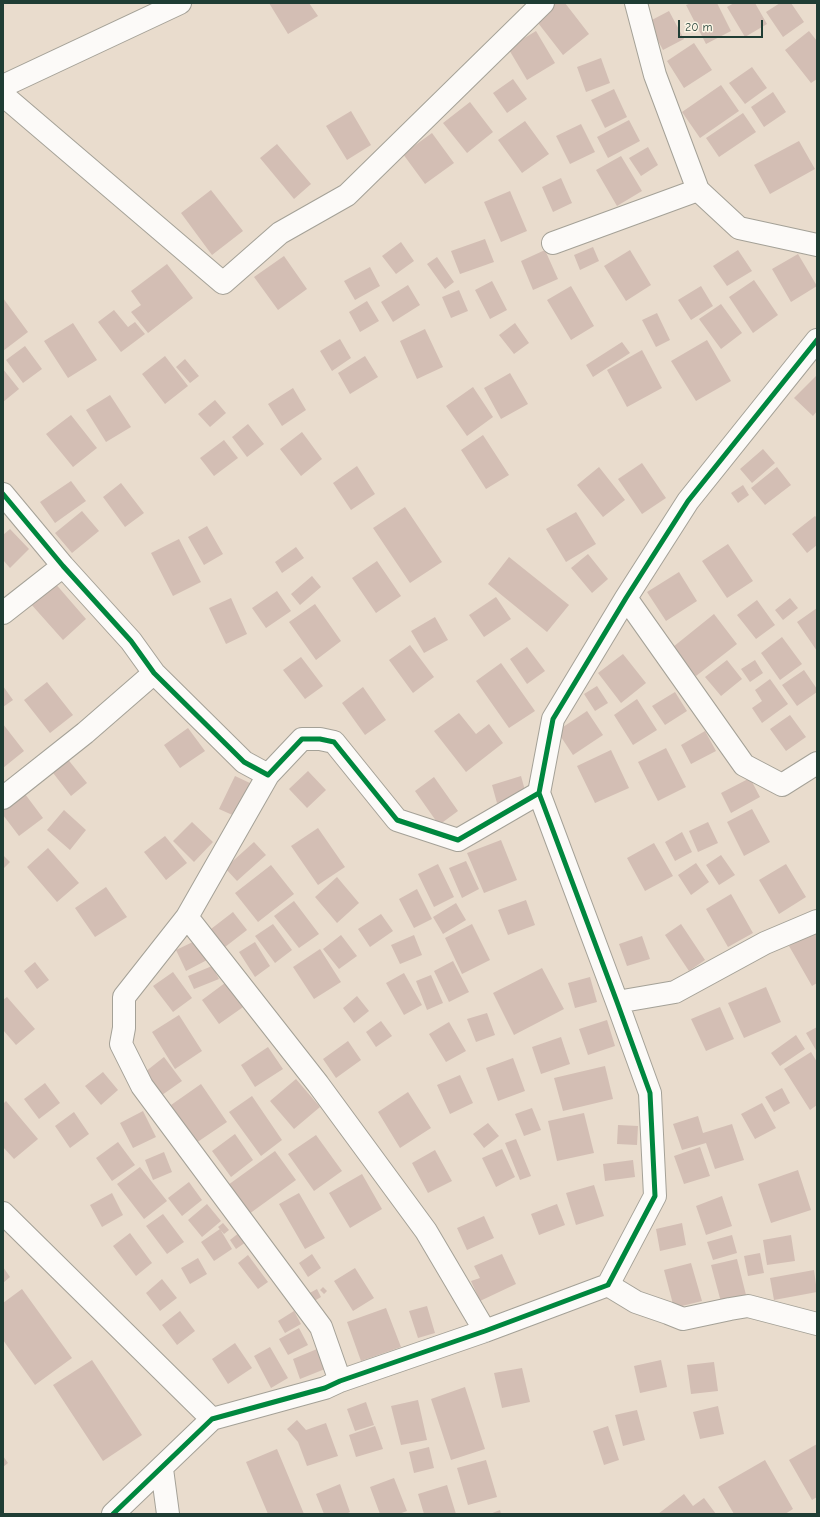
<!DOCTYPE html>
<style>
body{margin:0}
#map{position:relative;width:820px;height:1517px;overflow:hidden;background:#e9dccd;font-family:"Comic Neue",sans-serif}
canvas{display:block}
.frame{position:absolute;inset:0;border:4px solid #1f3d34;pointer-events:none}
.scale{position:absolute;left:678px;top:20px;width:85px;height:18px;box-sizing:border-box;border:2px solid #1f3d34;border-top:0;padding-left:5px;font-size:12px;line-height:14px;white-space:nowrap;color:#1f3d34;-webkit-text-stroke:3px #fcf5e5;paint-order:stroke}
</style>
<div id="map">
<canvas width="820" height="1517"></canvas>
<div class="frame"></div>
<div class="scale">20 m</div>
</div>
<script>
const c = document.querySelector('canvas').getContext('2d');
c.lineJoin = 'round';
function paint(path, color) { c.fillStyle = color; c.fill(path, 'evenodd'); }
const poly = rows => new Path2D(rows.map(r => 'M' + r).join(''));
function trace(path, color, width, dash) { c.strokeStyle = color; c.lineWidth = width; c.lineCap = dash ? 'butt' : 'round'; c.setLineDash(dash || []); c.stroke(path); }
const building = poly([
 [269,3,309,3,318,16,288,34],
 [555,3,565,3,589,34,563,55,535,19],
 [691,3,717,3,731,31,706,44,686,5],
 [734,3,755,3,767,24,745,37,727,7],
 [780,3,791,3,804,22,783,37,766,12],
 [669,11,684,39,663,50,648,22],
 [536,31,555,63,527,80,508,48],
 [809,31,817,41,817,79,811,83,785,50],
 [694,43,712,70,684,88,667,61],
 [601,58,610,83,586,92,577,67],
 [752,67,767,88,745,104,729,83],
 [513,79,527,99,507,113,493,93],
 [721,85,739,111,700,138,682,112],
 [614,89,627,117,605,128,591,100],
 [773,92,786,112,764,127,751,107],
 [470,102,493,132,467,153,443,123],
 [351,111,371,145,347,160,326,126],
 [743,113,756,132,719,157,706,138],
 [629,120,640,141,608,158,597,137],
 [525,121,549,154,522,173,498,140],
 [581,124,595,152,570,164,556,136],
 [432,133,454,163,425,184,403,154],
 [799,141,815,169,770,194,754,165],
 [277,144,311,184,294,199,260,158],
 [648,147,658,165,641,176,629,158],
 [621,156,642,191,617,206,596,170],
 [561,178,572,203,553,212,542,187],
 [211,190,243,231,212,255,181,213],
 [510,191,527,231,501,242,484,202],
 [485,239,494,262,460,274,451,251],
 [401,242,414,261,396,274,382,256],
 [593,247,599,261,580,270,574,255],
 [545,250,558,279,533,290,521,261],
 [630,250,651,285,626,301,604,266],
 [738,250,752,271,727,286,713,266],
 [798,254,817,286,791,302,772,269],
 [284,256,307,289,278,310,254,277],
 [437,257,454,282,445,289,427,264],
 [167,264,193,298,148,333,131,312,141,305,131,291],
 [370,267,380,286,355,300,344,281],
 [754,280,778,315,753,333,729,297],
 [492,281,507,310,490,319,475,290],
 [408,285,420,305,393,322,381,302],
 [571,286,594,326,571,340,547,300],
 [701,286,713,306,691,320,678,300],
 [459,290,468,311,451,318,442,297],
 [3,298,28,332,3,351],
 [367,301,379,321,360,332,349,312],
 [721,304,742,333,721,349,699,319],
 [114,310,128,327,135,322,145,334,121,352,98,322],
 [657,313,670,340,656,347,642,320],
 [73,323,97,360,68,378,44,341],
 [515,323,529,343,514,354,499,335],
 [425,329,443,367,417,379,400,341],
 [340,339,351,358,332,371,320,351],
 [707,340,731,381,696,401,671,361],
 [622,342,630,353,593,377,586,365],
 [25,346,42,369,23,383,6,360],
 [642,350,662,388,627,407,607,370],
 [165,356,188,386,165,404,142,374],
 [365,356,378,377,350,394,338,373],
 [185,359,199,376,190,383,176,367],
 [3,369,19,389,3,402],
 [510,373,528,404,501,419,484,388],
 [817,375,817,411,813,416,794,398],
 [473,387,493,417,467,436,446,406],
 [293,388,306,410,282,426,268,404],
 [110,395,131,427,106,442,86,410],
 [215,400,226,413,210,427,198,414],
 [71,415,97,448,73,467,46,434],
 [248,424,264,444,247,457,232,437],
 [302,432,322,459,301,476,280,449],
 [483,435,509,475,486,489,461,450],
 [224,440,238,458,214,476,200,458],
 [763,449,775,463,752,483,740,469],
 [642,463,666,498,642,514,618,479],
 [357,466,375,494,351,510,333,483],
 [599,467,625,500,603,517,577,485],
 [777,467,791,485,765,505,751,488],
 [71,481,86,501,55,523,40,502],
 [121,483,144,513,125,527,103,497],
 [743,485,749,495,738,503,731,493],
 [405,507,442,562,410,583,373,528],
 [82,511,99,531,72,553,55,533],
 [576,512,596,544,566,562,546,529],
 [815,516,817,518,817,545,807,553,792,534],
 [207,526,223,554,204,565,188,537],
 [10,529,29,549,10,568,3,560,3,535],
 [179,539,201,582,173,596,151,553],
 [728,544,753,581,727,598,702,561],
 [296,547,304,558,282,573,275,562],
 [588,554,608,579,592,593,571,568],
 [509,557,569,605,547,632,488,584],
 [377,561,401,596,376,613,352,578],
 [679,572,697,601,666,621,647,592],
 [312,576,321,587,300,605,291,594],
 [54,582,86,619,63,640,30,603],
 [277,591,291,611,266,628,252,608],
 [496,597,511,619,484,637,469,615],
 [231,598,247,634,226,644,209,608],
 [790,598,798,608,783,620,775,610],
 [757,600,775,625,756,639,737,615],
 [315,604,341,641,316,660,289,622],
 [817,608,817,651,797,622],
 [714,614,737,644,696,676,673,647],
 [435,617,448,640,424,653,411,631],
 [782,637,802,664,780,680,761,653],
 [410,645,434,677,413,693,389,660],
 [527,647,545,671,527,684,510,659],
 [623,654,646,683,621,703,598,673],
 [301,657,323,686,305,699,283,670],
 [727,660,742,679,721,696,705,677],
 [755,660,763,673,750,682,741,669],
 [501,663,535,711,509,728,476,681],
 [804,670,817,689,817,692,797,706,782,685],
 [770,679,788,704,762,723,752,708,762,701,755,690],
 [47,682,73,715,50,733,24,700],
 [3,686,13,700,3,707],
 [597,686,608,703,595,711,584,694],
 [363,687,386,720,365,735,342,703],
 [675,692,687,711,665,725,652,706],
 [637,699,657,730,633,745,614,715],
 [587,711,603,735,573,755,557,731],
 [459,713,476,734,489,724,503,743,466,772,434,731],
 [790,715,806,737,786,751,770,729],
 [3,724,24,751,3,768],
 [188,728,205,751,180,768,164,745],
 [705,731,716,751,691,764,681,745],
 [666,748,686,787,658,801,638,762],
 [611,750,629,788,595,803,577,766],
 [66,757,87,783,71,796,50,769],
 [308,771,326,790,307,808,289,789],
 [235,776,252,784,237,817,219,809],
 [521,776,526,794,497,803,492,785],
 [434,777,458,811,439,825,415,791],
 [750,778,760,797,731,813,721,793],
 [22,790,43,818,19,836,3,815,3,805],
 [752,809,770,842,744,856,727,822],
 [64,810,86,830,70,850,47,830],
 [192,822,213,842,194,862,173,841],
 [708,822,718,843,698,852,689,831],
 [318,828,345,867,318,885,291,846],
 [682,832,692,852,675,861,665,842],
 [165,836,187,863,166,880,144,852],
 [501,840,517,880,484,893,467,853],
 [254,842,266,855,237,881,225,868],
 [654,843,673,876,645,891,627,858],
 [48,848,79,883,57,902,27,867],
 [3,855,10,862,3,869],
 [721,855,735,875,719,885,706,865],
 [466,861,479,889,462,898,449,868],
 [696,863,709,882,691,895,678,875],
 [438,864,454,897,434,907,418,874],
 [786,864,806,897,779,914,759,880],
 [271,865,294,894,258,922,235,893],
 [337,877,359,903,337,923,315,897],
 [106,887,127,917,95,937,75,908],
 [417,889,432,919,414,928,399,899],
 [731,894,753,933,728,947,706,909],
 [526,900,535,925,508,935,498,910],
 [294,901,319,934,299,948,274,916],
 [456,903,466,920,443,934,433,917],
 [233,912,247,930,225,947,211,929],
 [381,914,393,931,370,947,358,929],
 [273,924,292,950,275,963,255,936],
 [472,924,490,960,462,974,445,938],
 [681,924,705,960,689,971,665,935],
 [815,931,817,934,817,983,812,986,789,946],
 [341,935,357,956,339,969,323,949],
 [414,935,422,955,400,964,391,945],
 [642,936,650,959,627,966,619,944],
 [197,940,207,960,186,971,176,950],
 [255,942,270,966,255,977,239,952],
 [320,949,341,982,314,999,293,967],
 [453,961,469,992,449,1002,434,971],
 [35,962,49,980,37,989,24,971],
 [212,966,219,979,194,989,188,976],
 [542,968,564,1009,514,1035,493,993],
 [173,972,192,998,173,1012,153,986],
 [404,973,422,1005,404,1015,386,983],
 [431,975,443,1003,427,1010,416,981],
 [590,977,597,1002,575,1008,568,983],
 [229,980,246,1005,219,1024,202,1000],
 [766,987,781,1022,744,1038,728,1003],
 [357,996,369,1011,354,1023,343,1008],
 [7,997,35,1029,16,1045,3,1030,3,1000],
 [720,1007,734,1039,706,1051,691,1019],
 [487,1013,495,1035,476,1042,467,1019],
 [179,1015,202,1051,175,1069,152,1032],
 [607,1020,615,1046,588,1055,579,1029],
 [381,1021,392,1036,376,1047,366,1032],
 [449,1022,466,1051,446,1062,429,1034],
 [817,1027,817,1052,806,1033],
 [796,1035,805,1049,780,1066,771,1053],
 [561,1037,570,1064,541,1074,532,1047],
 [348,1041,361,1060,336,1078,323,1059],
 [268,1047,283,1069,255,1087,241,1065],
 [811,1052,817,1062,817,1105,810,1110,784,1069],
 [164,1057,182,1081,162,1095,145,1072],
 [513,1058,525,1091,498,1101,486,1068],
 [605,1066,613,1099,563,1111,554,1078],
 [103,1072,118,1090,101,1105,85,1086],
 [460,1075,473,1103,450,1114,437,1085],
 [296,1079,320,1107,294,1129,270,1101],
 [45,1083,60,1103,39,1119,24,1099],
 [201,1084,227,1122,196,1143,171,1105],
 [782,1088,790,1103,774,1112,765,1097],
 [408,1092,431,1128,400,1148,378,1112],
 [252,1096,282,1140,261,1156,229,1112],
 [6,1101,38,1139,14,1159,3,1147,3,1104],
 [762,1103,776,1128,755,1139,741,1114],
 [532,1108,541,1130,524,1136,515,1114],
 [143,1111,156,1137,133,1148,120,1123],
 [74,1112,89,1134,70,1148,55,1126],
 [584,1113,594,1153,557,1161,548,1121],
 [698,1116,703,1133,732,1124,744,1160,715,1169,706,1143,682,1150,673,1124],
 [488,1123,499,1136,484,1148,473,1134],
 [618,1125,638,1126,637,1145,617,1144],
 [235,1134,253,1160,231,1177,212,1151],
 [316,1135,342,1171,314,1191,288,1154],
 [516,1139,531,1176,520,1180,505,1143],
 [118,1142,135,1165,112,1181,96,1158],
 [700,1147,710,1176,684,1184,674,1156],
 [502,1149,515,1177,496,1187,482,1158],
 [435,1150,452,1181,428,1193,412,1163],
 [275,1151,296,1180,249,1214,228,1185],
 [164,1152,172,1172,153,1180,145,1160],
 [633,1160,635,1177,605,1181,603,1164],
 [140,1167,167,1201,144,1219,117,1184],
 [798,1170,811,1210,771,1223,758,1184],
 [362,1174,382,1209,350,1228,329,1193],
 [189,1182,202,1200,182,1216,168,1198],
 [594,1185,604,1216,576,1225,566,1193],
 [112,1193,123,1215,102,1227,90,1205],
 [299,1193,325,1238,305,1249,279,1204],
 [722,1196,732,1226,706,1235,696,1206],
 [207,1204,221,1221,202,1237,188,1220],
 [557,1204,565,1225,539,1235,531,1214],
 [163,1214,184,1242,167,1254,146,1226],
 [484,1216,494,1238,467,1250,457,1228],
 [223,1223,229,1230,224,1234,218,1227],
 [682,1223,686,1245,660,1251,656,1229],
 [220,1229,232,1249,214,1261,201,1242],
 [240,1232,246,1242,236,1249,230,1240],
 [130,1233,152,1263,136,1276,113,1246],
 [732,1235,737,1253,713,1260,707,1242],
 [791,1235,795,1261,767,1265,763,1240],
 [760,1253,764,1273,748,1276,744,1256],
 [312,1254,321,1268,308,1277,299,1263],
 [502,1254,516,1284,480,1301,471,1281,480,1278,474,1266],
 [248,1255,268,1282,258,1289,238,1263],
 [198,1258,207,1274,190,1284,181,1268],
 [737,1259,746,1295,721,1302,711,1265],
 [691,1263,702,1301,674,1308,664,1270],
 [3,1267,10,1277,3,1283],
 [355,1268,374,1298,353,1311,334,1281],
 [814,1270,817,1292,774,1300,770,1278],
 [162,1279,177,1298,160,1311,146,1293],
 [323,1287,327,1291,324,1294,320,1290],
 [22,1289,72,1358,35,1385,3,1340,3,1303],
 [317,1289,321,1297,311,1303,306,1295],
 [427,1306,435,1333,418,1338,409,1311],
 [386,1308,401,1347,361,1361,347,1322],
 [180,1311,195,1331,177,1345,162,1325],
 [294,1311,301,1324,285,1333,278,1321],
 [299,1328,308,1345,288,1355,279,1339],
 [235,1343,252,1368,228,1384,212,1359],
 [270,1347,288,1378,271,1388,254,1356],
 [317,1349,325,1369,300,1379,293,1359],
 [92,1360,142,1435,103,1461,53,1385],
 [661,1360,667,1387,640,1393,634,1366],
 [714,1362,718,1391,691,1394,687,1365],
 [522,1368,530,1402,502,1408,494,1373],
 [465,1387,485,1449,451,1460,431,1399],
 [418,1400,427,1440,401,1445,391,1406],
 [366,1402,374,1425,355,1431,347,1409],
 [718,1406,724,1434,700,1439,693,1412],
 [637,1410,645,1440,623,1446,615,1415],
 [297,1420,306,1430,326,1423,338,1456,307,1466,298,1442,287,1429],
 [375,1426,383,1449,356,1457,349,1435],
 [608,1426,619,1460,604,1465,593,1431],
 [817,1444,817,1497,812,1500,789,1460],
 [429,1447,434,1468,414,1473,409,1452],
 [277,1449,304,1514,268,1514,246,1462],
 [3,1456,8,1463,3,1467],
 [486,1460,497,1497,468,1505,457,1468],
 [765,1460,793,1509,785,1514,734,1514,718,1487],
 [394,1478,407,1511,399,1514,380,1514,370,1487],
 [340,1484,350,1512,346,1514,324,1514,316,1494],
 [447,1485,456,1514,424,1514,418,1494],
 [684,1494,693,1506,704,1498,716,1514,658,1514],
 [500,1510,501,1514,490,1514]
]);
const street = poly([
 [636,3,655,75,698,190,739,228,817,245],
 [3,86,180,3],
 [3,95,223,283,280,233,347,195,543,3],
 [553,243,698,190],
 [3,494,63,566,131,641,154,673,244,762,268,775,302,739,320,739,334,742,397,820,458,840,539,793],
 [626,598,744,765,782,785,817,763],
 [3,613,63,566],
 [268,775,187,917,124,997,124,1028,121,1044,142,1086,321,1327,340,1381],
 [3,798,85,733,154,673],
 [187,917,318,1084,426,1231,485,1331],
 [617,1002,675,992,765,943,817,921],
 [3,1213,212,1419],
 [608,1285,636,1302,668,1313,683,1319,730,1309,748,1306,817,1324],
 [162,1469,168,1514],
 [113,1514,212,1419,325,1388,340,1381,485,1331,608,1285,655,1196,650,1093,617,1002,539,793,553,719,626,598,688,501,817,340]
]);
const cycleway = poly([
 [3,494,63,566,131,641,154,673,244,762,268,775,302,739,320,739,334,742,397,820,458,840,539,793],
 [113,1514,212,1419,325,1388,340,1381,485,1331,608,1285,655,1196,650,1093,617,1002,539,793,553,719,626,598,688,501,817,340]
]);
paint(building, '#d3beb4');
trace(street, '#a4a197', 24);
trace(street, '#fcfaf8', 22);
trace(cycleway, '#00873e', 5);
</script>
